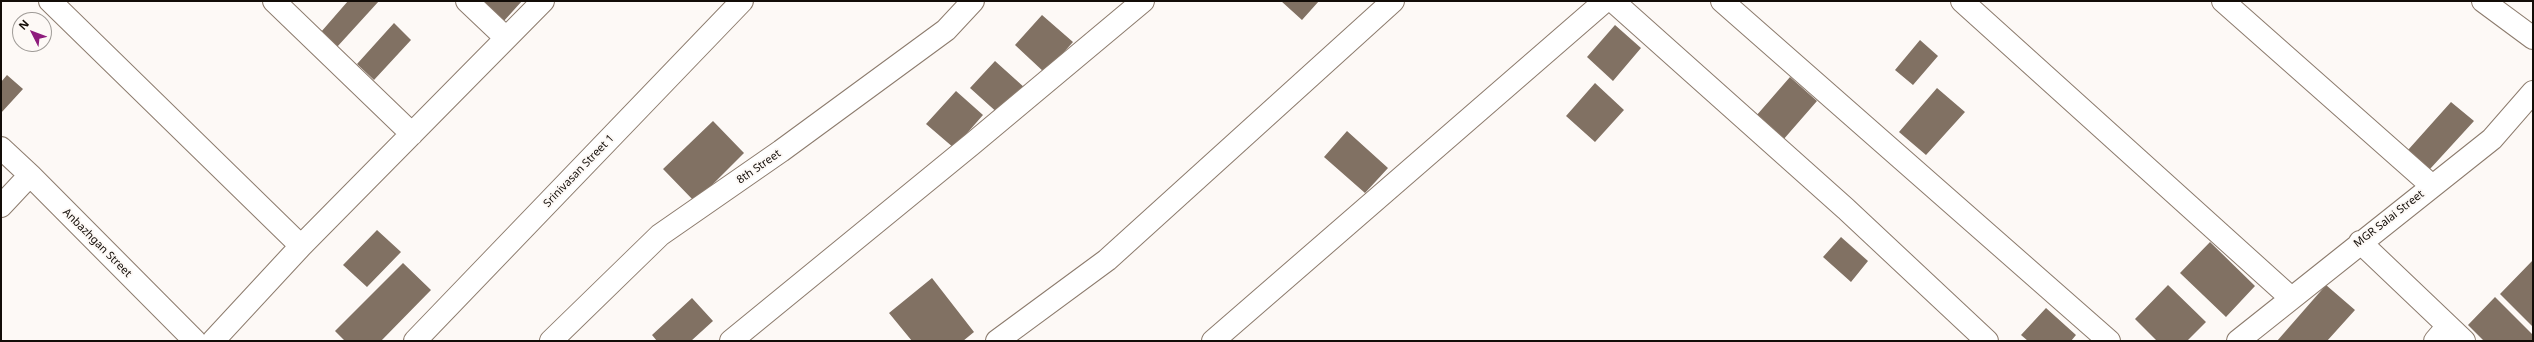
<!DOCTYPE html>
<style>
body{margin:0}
#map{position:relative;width:2534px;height:342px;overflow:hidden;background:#fdf9f6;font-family:"Noto Sans",sans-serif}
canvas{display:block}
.frame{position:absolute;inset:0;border:2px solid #130d08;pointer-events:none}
.north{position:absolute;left:12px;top:12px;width:40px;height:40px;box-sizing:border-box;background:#fdf9f6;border:1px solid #9f9b97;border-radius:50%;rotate:312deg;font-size:11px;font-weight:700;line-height:16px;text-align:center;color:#130d08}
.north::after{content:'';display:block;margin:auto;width:14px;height:18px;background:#8e1c7d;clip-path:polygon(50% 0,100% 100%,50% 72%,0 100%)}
</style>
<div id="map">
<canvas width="2534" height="342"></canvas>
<div class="frame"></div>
<div class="north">N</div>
</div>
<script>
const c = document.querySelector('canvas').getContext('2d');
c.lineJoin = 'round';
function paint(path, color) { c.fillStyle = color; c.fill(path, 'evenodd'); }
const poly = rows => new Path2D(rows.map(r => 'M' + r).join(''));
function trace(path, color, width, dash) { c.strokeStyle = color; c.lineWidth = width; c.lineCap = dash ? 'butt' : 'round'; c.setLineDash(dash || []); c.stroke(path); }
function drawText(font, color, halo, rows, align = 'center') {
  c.font = font + ' "Noto Sans",sans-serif'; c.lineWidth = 4; c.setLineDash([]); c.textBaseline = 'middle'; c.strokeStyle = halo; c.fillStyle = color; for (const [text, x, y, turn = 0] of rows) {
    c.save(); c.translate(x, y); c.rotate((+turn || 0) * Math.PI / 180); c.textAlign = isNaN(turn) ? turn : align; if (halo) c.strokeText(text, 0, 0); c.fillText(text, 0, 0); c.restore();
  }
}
const building = poly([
 [348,1,379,1,337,47,321,32],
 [479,1,522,1,503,22],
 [1281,1,1319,1,1302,20],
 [1042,15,1073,42,1045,73,1015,45],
 [394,23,411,40,374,80,357,64],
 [1615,25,1641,48,1613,81,1587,57],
 [1920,40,1938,56,1913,85,1895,70],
 [995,61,1025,88,1000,115,970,88],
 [7,75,23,89,1,113,1,82],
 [1790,77,1817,101,1783,140,1756,116],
 [1595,83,1624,110,1595,142,1566,116],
 [1937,88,1965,112,1926,155,1899,132],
 [956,91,983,115,954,148,926,124],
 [2451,102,2474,121,2430,169,2408,150],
 [713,121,744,153,695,202,663,169],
 [1347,131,1388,168,1365,193,1324,157],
 [377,230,401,252,367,287,343,265],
 [1841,237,1868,261,1851,282,1823,257],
 [2210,242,2255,286,2226,317,2180,273],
 [2533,260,2533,327,2500,294],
 [403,263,431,290,381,341,345,341,335,331],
 [932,278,974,332,963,341,912,341,889,313],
 [2168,285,2206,322,2187,341,2157,341,2135,319],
 [2326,285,2355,310,2327,341,2277,341],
 [2495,297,2533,335,2533,341,2484,341,2468,325],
 [692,298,713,321,691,341,657,341,652,335],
 [2046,308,2076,335,2071,341,2028,341,2021,335]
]);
const street = poly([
 [50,1,301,246],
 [274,1,412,134],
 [467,1,506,38],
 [1613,1,1846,209,1987,341],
 [1722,1,2109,341],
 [1962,1,2291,298],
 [2223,1,2431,185],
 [2483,1,2533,38],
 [1,148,30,175],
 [1,206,30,175,195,341],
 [2360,242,2464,341],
 [213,341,301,246,543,1],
 [415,341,742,1],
 [551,341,660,235,781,151,946,30,973,1],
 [731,341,972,144,1143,1],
 [997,341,1107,260,1393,1],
 [1213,341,1605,1],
 [2238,341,2492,139,2533,92],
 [2435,341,2447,327]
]);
const streetNames = [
 ["8th Street",759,167,-35],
 ["Srinivasan Street 1",579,171,-46],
 ["MGR Salai Street",2389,219,-38],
 ["Anbazhgan Street",97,243,45]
];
paint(building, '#817163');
trace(street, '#8c7b6d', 24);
trace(street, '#fff', 22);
drawText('11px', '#130d08', '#fdf9f6', streetNames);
</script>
